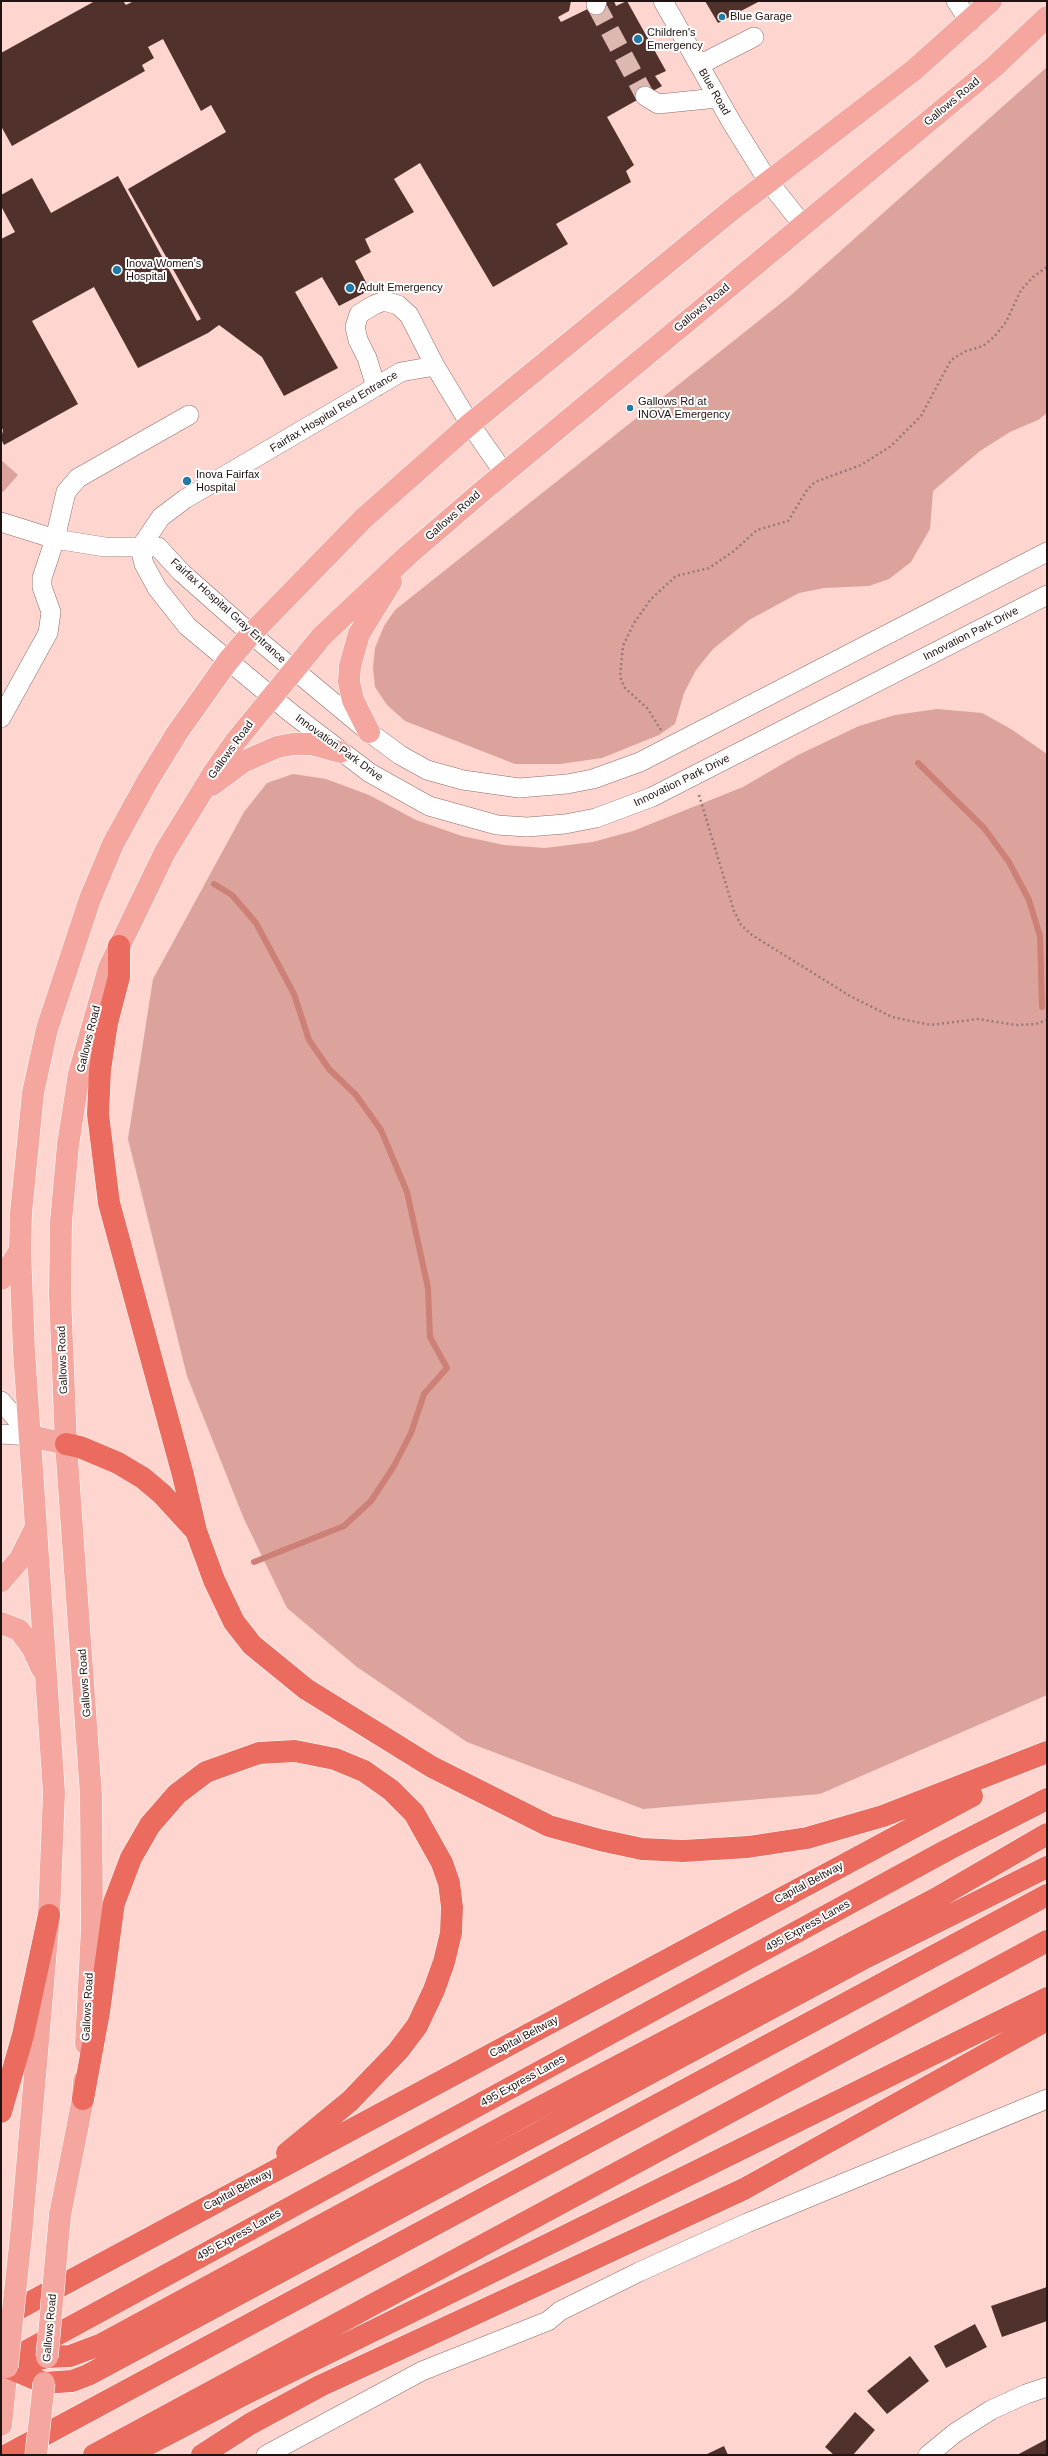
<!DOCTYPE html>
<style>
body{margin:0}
#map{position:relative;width:1048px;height:2456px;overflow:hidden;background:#fed5cf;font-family:Helvetica,sans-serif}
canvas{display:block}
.frame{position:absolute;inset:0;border:2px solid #211311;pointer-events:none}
</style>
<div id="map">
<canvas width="1048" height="2456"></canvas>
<div class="frame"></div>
</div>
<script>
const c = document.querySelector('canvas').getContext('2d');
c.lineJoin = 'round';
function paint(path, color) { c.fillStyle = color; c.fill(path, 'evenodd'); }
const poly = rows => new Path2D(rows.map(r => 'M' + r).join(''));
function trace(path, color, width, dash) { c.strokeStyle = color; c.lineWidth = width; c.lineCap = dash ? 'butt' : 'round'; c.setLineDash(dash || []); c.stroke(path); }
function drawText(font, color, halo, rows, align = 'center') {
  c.font = font + ' Helvetica,sans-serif'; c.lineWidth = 4; c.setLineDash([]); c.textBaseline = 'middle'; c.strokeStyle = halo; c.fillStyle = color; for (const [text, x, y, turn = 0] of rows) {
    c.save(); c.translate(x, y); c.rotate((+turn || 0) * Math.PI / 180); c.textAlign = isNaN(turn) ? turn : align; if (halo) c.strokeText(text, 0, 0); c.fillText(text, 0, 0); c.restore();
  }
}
const green = poly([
 [1047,67,1047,413,1038,420,1010,432,980,451,933,491,930,529,911,562,889,579,869,586,824,588,799,593,749,620,713,649,696,670,684,693,675,724,659,735,602,758,560,764,515,764,405,721,387,705,375,687,373,668,375,648,384,626,395,610,790,296],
 [1,460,18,475,3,492,1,491],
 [937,709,982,713,1011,729,1047,754,1047,1695,820,1794,643,1809,467,1742,357,1667,287,1608,244,1519,187,1376,128,1139,153,979,244,812,267,783,293,774,326,779,369,795,416,820,462,836,504,845,545,848,593,842,633,831,743,787,798,755,859,726,895,715]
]);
const stream = poly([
 [918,763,984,828,1009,862,1029,900,1040,936,1042,1007],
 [214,884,232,895,256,923,294,994,309,1040,329,1069,356,1095,381,1130,407,1192,428,1288,430,1337,447,1368,424,1394,411,1433,394,1466,371,1501,344,1526,254,1562]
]);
const building = poly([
 [95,1,123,1,126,5,134,1,571,1,569,11,558,17,561,22,604,1,614,1,616,6,627,1,666,71,655,76,662,86,607,117,634,165,626,171,631,182,556,224,568,244,493,287,420,163,394,179,414,212,365,239,371,252,355,261,370,290,339,306,322,277,295,292,338,368,284,396,262,357,219,325,208,333,138,368,94,287,32,321,78,404,4,445,1,439,3,430,1,427,1,239,15,232,1,206,1,195,32,178,51,213,118,176,197,321,201,319,128,189,226,132,211,105,201,111,163,39,148,47,154,58,142,65,145,71,12,146,1,126,1,53],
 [705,1,760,1,718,23],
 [1047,2287,1047,2321,1002,2337,991,2306],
 [975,2324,987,2347,946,2368,934,2346],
 [910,2356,929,2381,887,2414,867,2391],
 [855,2412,875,2430,853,2455,834,2455,825,2447],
 [1047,2439,1047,2455,1017,2455],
 [724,2446,728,2455,705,2455]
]);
const minorTunnel = poly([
 [596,5,645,96]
]);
const path = poly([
 [661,730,648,709,624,687,620,676,623,646,634,623,651,599,676,576,709,568,734,551,757,530,788,521,807,490,815,482,861,465,891,446,921,416,951,360,966,351,983,346,994,337,1006,322,1021,290,1033,277,1047,267],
 [699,795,734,911,741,925,752,935,850,996,892,1017,931,1025,978,1019,1016,1025,1036,1024,1047,1020]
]);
const minor = poly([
 [663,1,732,123,768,181,803,225],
 [956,1,970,22],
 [596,5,597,1],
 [699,65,754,37],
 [645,96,658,104,717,98],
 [376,387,367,358,358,340,355,327,359,314,374,305,384,301,398,305,409,315,435,366,470,424,504,473],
 [1,522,55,539,105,547,158,547,181,572,251,634,369,732,400,755,427,770,463,780,519,788,567,784,593,779,640,762,1047,552],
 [140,548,144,564,157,588,187,626,291,713,370,773,429,806,497,825,527,827,565,824,596,818,652,797,1047,595],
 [140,548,161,517,185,499,401,372,435,366],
 [1,718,48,633,51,612,42,587,42,578,55,539,66,492,78,478,189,415],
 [1,1401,31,1436],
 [1,1434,31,1436],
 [266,2455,422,2371,548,2321,560,2311,639,2272,747,2223,1047,2099],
 [928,2455,955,2433,991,2410,1026,2394,1047,2387]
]);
const major = poly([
 [369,732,353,700,349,682,350,666,359,634,391,582],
 [212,785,243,762,277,747,293,744,311,744,340,752],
 [1,1279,20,1251],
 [31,1436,66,1444],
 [1,1581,20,1559,35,1529],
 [1,1623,19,1630,32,1647,42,1669],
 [86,2044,92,1928,91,1795,66,1444,60,1294,61,1222,68,1145,79,1074,109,968,165,852,214,772,235,742,322,636,408,555,479,494,994,67,1047,17],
 [60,2215,83,2099,84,2081],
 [21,2236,49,1915,54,1793,24,1351,20,1251,21,1213,33,1093,47,1029,90,899,113,844,147,782,177,733,228,661,251,634,364,518,470,424,733,209,914,70,991,1],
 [1,2425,7,2367]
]);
const highway = poly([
 [119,946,119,977,107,1023,100,1070,98,1114,109,1203,183,1475,196,1531,214,1580,234,1622,252,1645,306,1689,432,1767,549,1826,600,1840,642,1849,683,1851,748,1847,807,1838,883,1816,1047,1752],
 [66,1444,80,1447,118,1463,143,1478,162,1494,195,1530],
 [83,2099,99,2012,114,1903,131,1858,150,1825,177,1794,206,1772,231,1763,259,1753,295,1751,335,1759,364,1771,391,1790,414,1813,442,1863,449,1883,452,1907,451,1933,444,1962,434,1990,417,2026,398,2051,350,2101,287,2153],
 [1,2112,23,2035,49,1915],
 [1,2318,972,1796],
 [30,2362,47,2357,70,2356,102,2344,527,2114,937,1898,1047,1834],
 [1,2365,949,1849,1047,1799],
 [7,2367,44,2383,72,2381,88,2375,861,1960,1047,1867],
 [7,2455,1047,1895],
 [94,2455,1047,1941],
 [128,2455,245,2394,1047,1998],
 [202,2455,250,2424,320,2386,744,2189,1047,2020]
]);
const majorBridge = poly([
 [47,2357,60,2215],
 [7,2367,21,2236],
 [36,2455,44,2383]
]);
const markers = [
 [722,17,4,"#2179a8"],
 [638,39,5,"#2179a8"],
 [117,270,5,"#2179a8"],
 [350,288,5,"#2179a8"],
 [630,408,4,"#2179a8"],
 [187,481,5,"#2179a8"]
];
const poiNames = [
 ["Blue Garage",730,17],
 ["Children's",647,33],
 ["Emergency",647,46],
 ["Inova Women's",126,264],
 ["Hospital",126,277],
 ["Adult Emergency",359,288],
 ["Gallows Rd at",638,402],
 ["INOVA Emergency",638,415],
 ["Inova Fairfax",196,475],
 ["Hospital",196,488]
];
const streetNames = [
 ["Blue Road",714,92,60],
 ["Gallows Road",952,102,-40],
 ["Gallows Road",702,308,-40],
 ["Fairfax Hospital Red Entrance",334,412,-31],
 ["Gallows Road",453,516,-41],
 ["Fairfax Hospital Gray Entrance",228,611,42],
 ["Innovation Park Drive",971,634,-27],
 ["Innovation Park Drive",339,748,36],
 ["Gallows Road",231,750,-54],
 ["Innovation Park Drive",682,781,-26],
 ["Gallows Road",89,1039,-76],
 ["Gallows Road",63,1360,-92],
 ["Gallows Road",85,1683,-94],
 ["Capital Beltway",809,1883,-28],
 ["495 Express Lanes",808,1926,-29],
 ["Gallows Road",88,2007,-87],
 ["Capital Beltway",524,2037,-28],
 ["495 Express Lanes",523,2081,-29],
 ["Capital Beltway",238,2190,-28],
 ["495 Express Lanes",239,2235,-29],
 ["Gallows Road",50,2328,-85]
];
paint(green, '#dba39b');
trace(stream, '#cc8076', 6);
paint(building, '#50312c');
trace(minorTunnel, '#ddb8b2', 19, [19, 10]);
trace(minor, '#906c67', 20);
trace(major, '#fff', 23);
trace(highway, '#fff', 23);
trace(path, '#977a76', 2.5, [2, 3]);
trace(minor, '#fff', 19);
trace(major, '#f4a69f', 22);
trace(highway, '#ec6b5f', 22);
trace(majorBridge, '#fff', 23, []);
trace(majorBridge, '#f4a69f', 22);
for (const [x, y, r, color] of markers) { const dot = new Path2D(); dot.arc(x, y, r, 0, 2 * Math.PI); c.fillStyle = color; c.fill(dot); trace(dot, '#fff', 1.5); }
drawText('11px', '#211311', '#fff', poiNames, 'left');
drawText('11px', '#211311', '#fff', streetNames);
</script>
